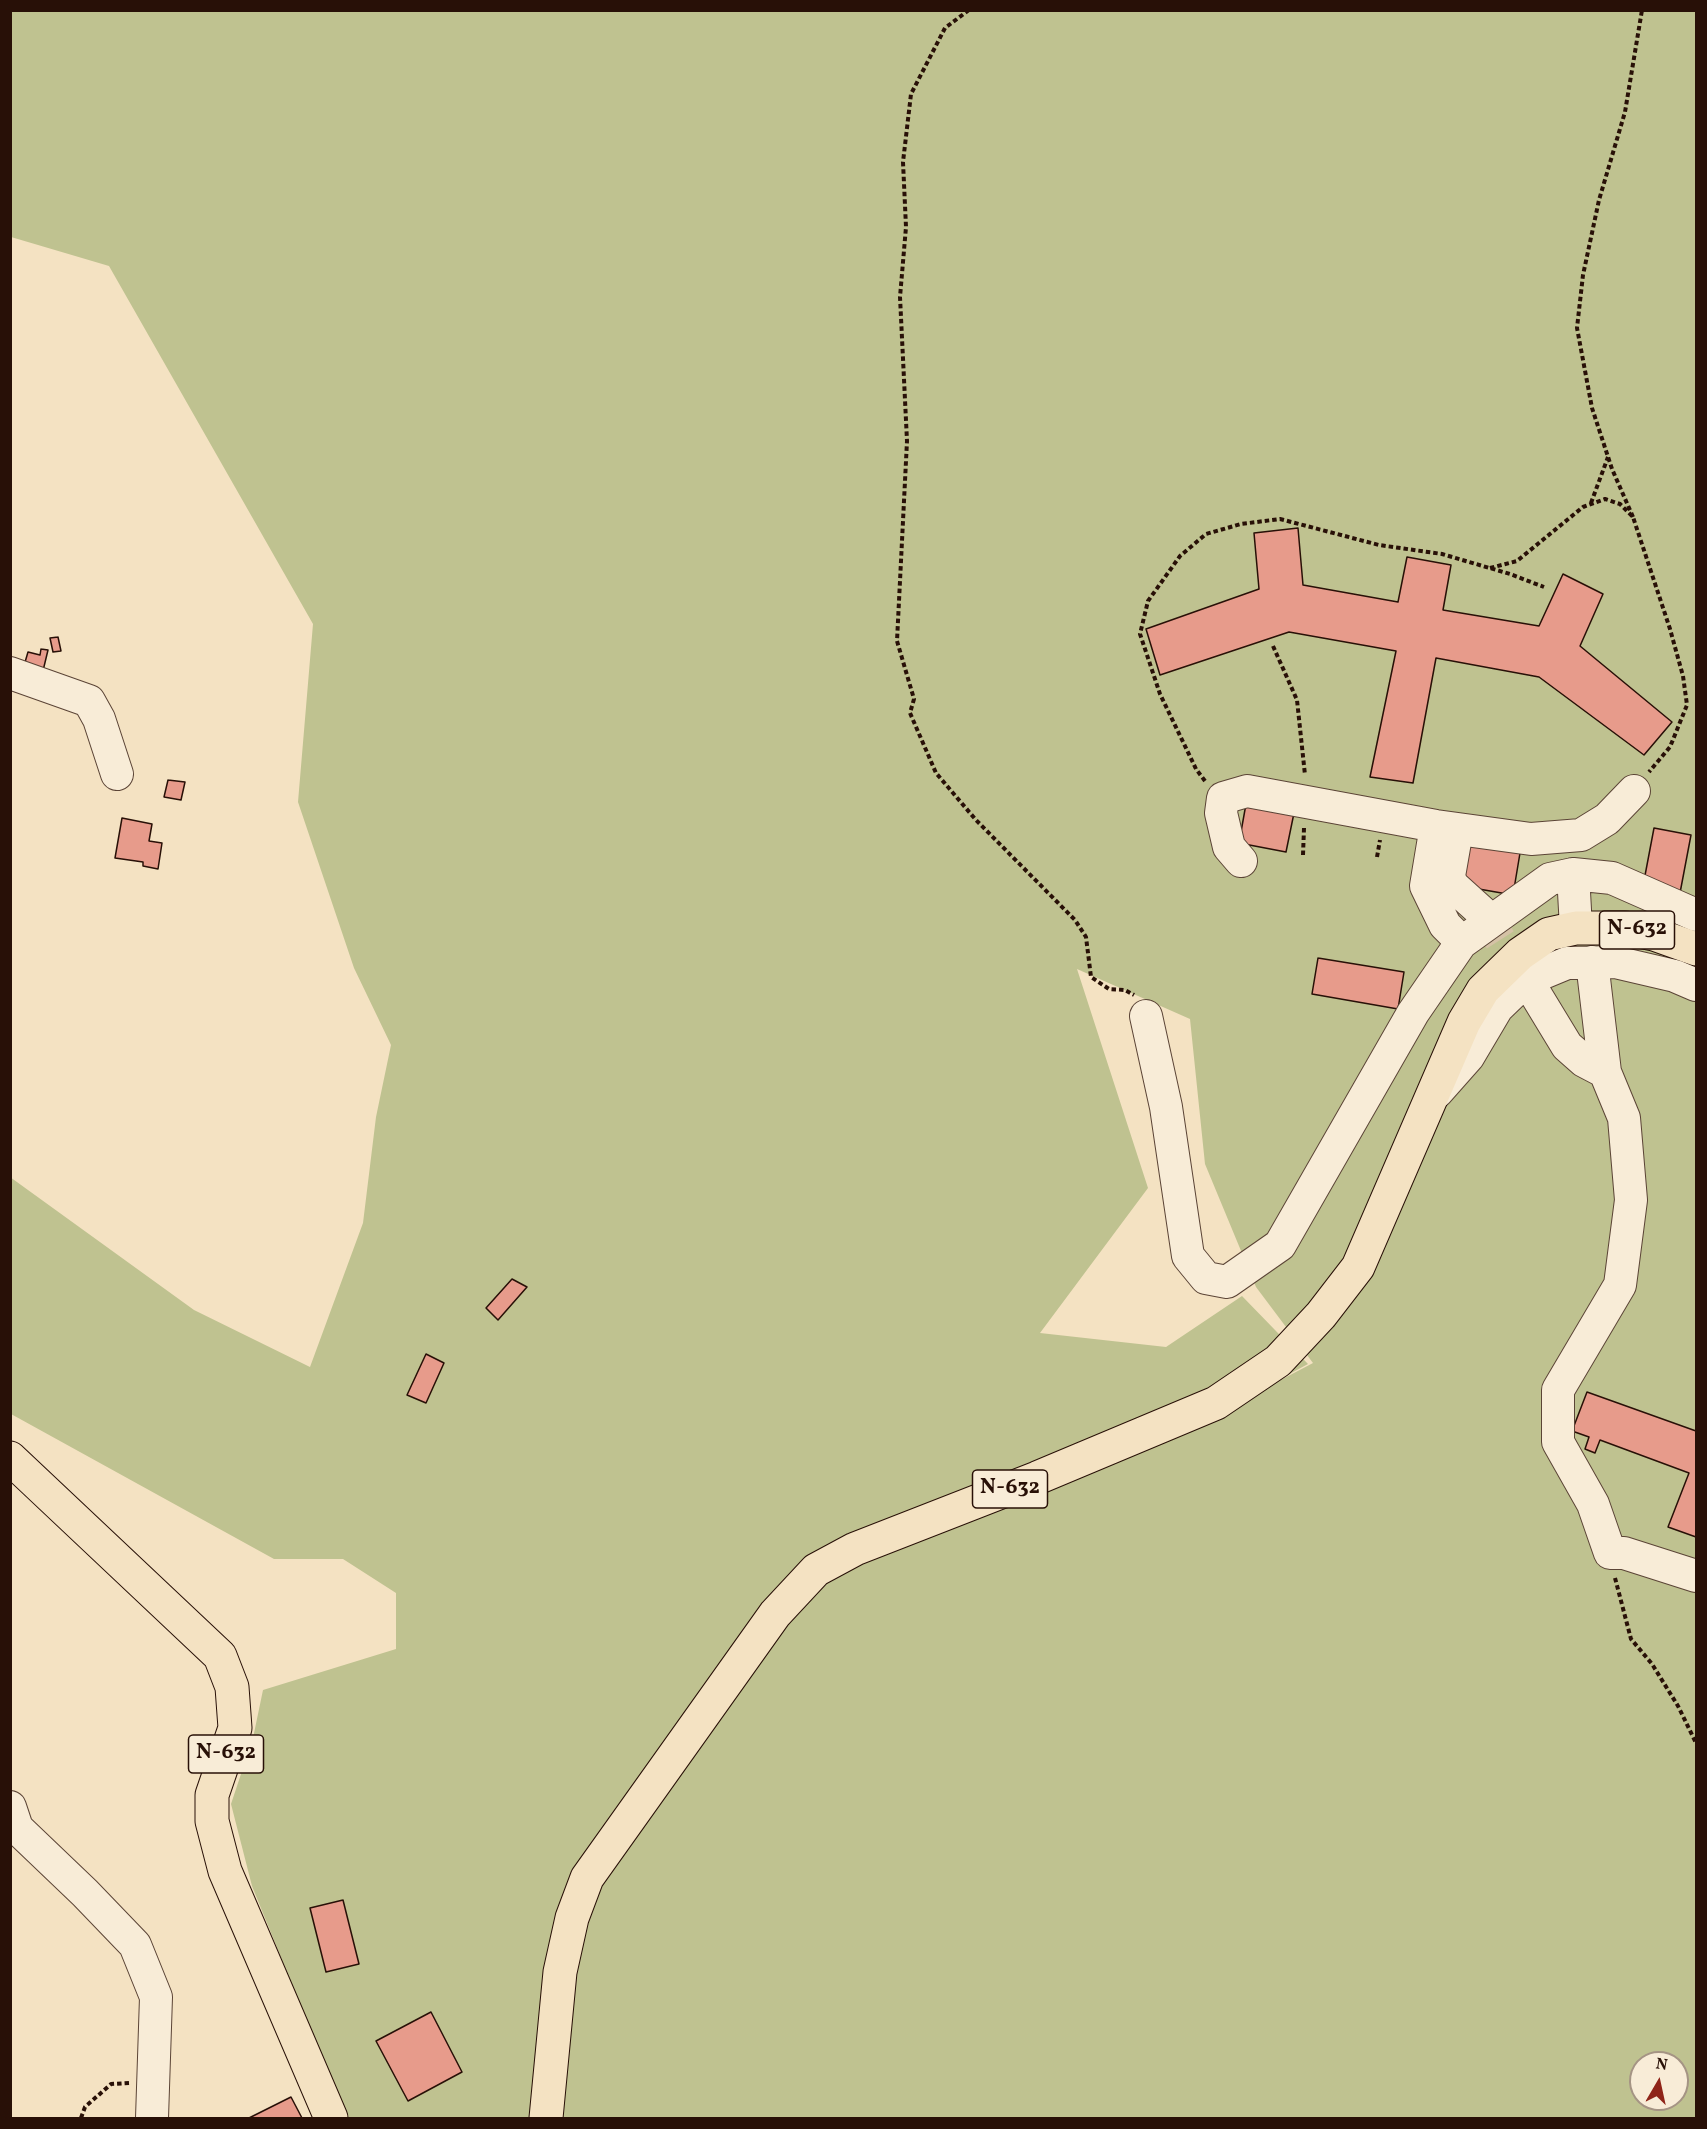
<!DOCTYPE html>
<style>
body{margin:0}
#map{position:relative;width:1707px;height:2129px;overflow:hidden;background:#f4e2c2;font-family:Vollkorn,serif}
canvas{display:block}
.frame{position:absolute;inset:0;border:12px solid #281007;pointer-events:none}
.north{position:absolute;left:1629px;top:2051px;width:60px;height:60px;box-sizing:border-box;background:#f8ecd7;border:2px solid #a59484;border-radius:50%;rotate:9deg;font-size:16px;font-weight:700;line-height:24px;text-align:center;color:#281007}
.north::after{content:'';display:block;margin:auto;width:21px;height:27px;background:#8f2418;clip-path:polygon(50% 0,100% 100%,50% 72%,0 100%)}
</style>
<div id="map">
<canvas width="1707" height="2129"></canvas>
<div class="frame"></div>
<div class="north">N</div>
</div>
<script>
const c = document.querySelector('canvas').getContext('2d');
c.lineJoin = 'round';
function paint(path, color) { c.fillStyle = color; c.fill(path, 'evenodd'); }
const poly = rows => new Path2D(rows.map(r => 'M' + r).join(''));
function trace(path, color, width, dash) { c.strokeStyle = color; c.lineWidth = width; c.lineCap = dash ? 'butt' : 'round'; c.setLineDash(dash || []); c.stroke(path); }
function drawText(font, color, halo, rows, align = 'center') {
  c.font = font + ' Vollkorn,serif'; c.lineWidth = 4.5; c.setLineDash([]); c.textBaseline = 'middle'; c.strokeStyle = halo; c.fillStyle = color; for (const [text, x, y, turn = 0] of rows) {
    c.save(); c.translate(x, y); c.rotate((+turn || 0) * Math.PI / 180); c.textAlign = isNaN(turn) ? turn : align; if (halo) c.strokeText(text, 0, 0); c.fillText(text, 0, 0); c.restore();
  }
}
const green = poly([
 [11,11,1696,11,1696,2118,346,2118,252,1886,231,1804,253,1738,263,1690,396,1649,396,1593,343,1559,274,1559,11,1414,10,1177,194,1310,310,1367,363,1223,376,1117,391,1045,354,968,298,802,313,624,109,266,11,237],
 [1077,969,1190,1019,1205,1164,1256,1287,1313,1363,1178,1434,1308,1364,1242,1296,1166,1347,1040,1333,1148,1188],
 [1641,2063,1677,2063,1677,2099,1641,2099]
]);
const building = poly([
 [1298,528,1303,585,1398,602,1407,557,1451,565,1443,610,1539,626,1563,574,1603,594,1580,646,1672,722,1644,755,1539,677,1436,658,1413,783,1370,777,1396,651,1289,632,1160,675,1146,629,1259,589,1254,533,1298,528],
 [58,637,61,651,53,652,50,638,58,637],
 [41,649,48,650,42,675,23,669,28,652,40,655,41,649],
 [168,780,185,782,181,800,164,797,168,780],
 [1246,804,1294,813,1286,852,1239,843,1246,804],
 [122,818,152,824,149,841,162,843,158,869,143,866,143,862,115,858,122,818],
 [1654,828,1691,835,1680,893,1643,886,1654,828],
 [1464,843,1520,853,1513,895,1456,885,1464,843],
 [1318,958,1404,972,1398,1009,1312,994,1318,958],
 [512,1279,527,1287,498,1320,486,1308,512,1279],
 [426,1354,444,1363,426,1403,407,1395,426,1354],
 [1587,1392,1696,1431,1696,1537,1668,1527,1689,1473,1600,1440,1595,1453,1585,1449,1589,1437,1572,1431,1587,1392],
 [343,1900,359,1964,326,1972,310,1908,343,1900],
 [431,2012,462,2072,408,2101,376,2041,431,2012],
 [291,2097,302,2118,249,2118,291,2097]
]);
const minorTunnel = poly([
 [1483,913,1528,983]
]);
const path = poly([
 [969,10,945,28,911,94,903,162,906,227,900,297,907,441,897,641,914,699,910,713,936,773,976,820,1075,920,1086,937,1091,977,1109,989,1125,990,1134,995],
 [1591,503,1608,457],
 [1633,517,1612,469,1592,408,1577,328,1583,275,1599,200,1625,112,1642,10],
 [1490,568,1517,561,1583,507,1605,499,1620,504,1633,517,1670,629,1683,676,1687,705,1670,747,1649,772],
 [1273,646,1297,700,1305,775],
 [1205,781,1196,769,1160,694,1140,634,1148,601,1180,556,1206,534,1241,524,1280,519,1379,545,1442,554,1510,574,1544,587],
 [1303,855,1304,828],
 [1377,857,1380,840],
 [1615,1578,1631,1639,1652,1664,1678,1706,1696,1743],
 [81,2118,85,2107,111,2084,129,2083]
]);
const minor = poly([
 [10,673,89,701,99,719,117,774],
 [1436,826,1426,886,1445,925,1455,935,1466,939],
 [1456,836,1449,876,1452,885,1483,913],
 [1241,861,1229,847,1221,813,1223,798,1247,791,1436,826,1531,839,1581,835,1607,819,1634,791],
 [1573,874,1576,928],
 [1592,962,1605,1072,1624,1118,1631,1200,1620,1285,1558,1390,1558,1442,1593,1504,1610,1553,1624,1553,1696,1576],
 [1533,990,1567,1046,1584,1061,1605,1072],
 [1146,1016,1166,1107,1188,1256,1206,1278,1227,1282,1280,1245,1413,1013,1461,943,1550,879,1573,874,1612,878,1696,915],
 [1437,1092,1468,1057,1497,1008,1526,980,1567,963,1615,962,1675,976,1696,985],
 [10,1807,17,1828,85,1893,135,1945,156,1997,152,2118]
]);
const highway = poly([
 [10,1458,220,1656,232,1687,235,1728,212,1795,212,1821,225,1871,331,2118],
 [546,2118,560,1972,572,1918,587,1878,775,1614,816,1570,855,1549,1037,1478,1216,1403,1278,1361,1321,1315,1358,1267,1464,1022,1483,990,1520,954,1549,934,1576,928,1625,928,1654,934,1696,949]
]);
const shields = [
 [1637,930,75],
 [1010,1489,75],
 [226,1754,75]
];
const shieldNames = [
 ["N-632",1637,930],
 ["N-632",1010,1489],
 ["N-632",226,1754]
];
paint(green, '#bfc290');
paint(building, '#e79b8b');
trace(building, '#281007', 1.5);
trace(minorTunnel, '#d5c2a6', 32, [32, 16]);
trace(minor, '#5b4436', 34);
trace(highway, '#281007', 35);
trace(path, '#281007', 4, [4.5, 3]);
trace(minor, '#f8ecd7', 32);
trace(highway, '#f4e2c2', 33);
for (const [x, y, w] of shields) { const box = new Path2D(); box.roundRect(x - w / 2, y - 19, w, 38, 4.5); c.fillStyle = '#f8ecd7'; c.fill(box); trace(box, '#281007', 1.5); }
drawText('bold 22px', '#281007', null, shieldNames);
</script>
